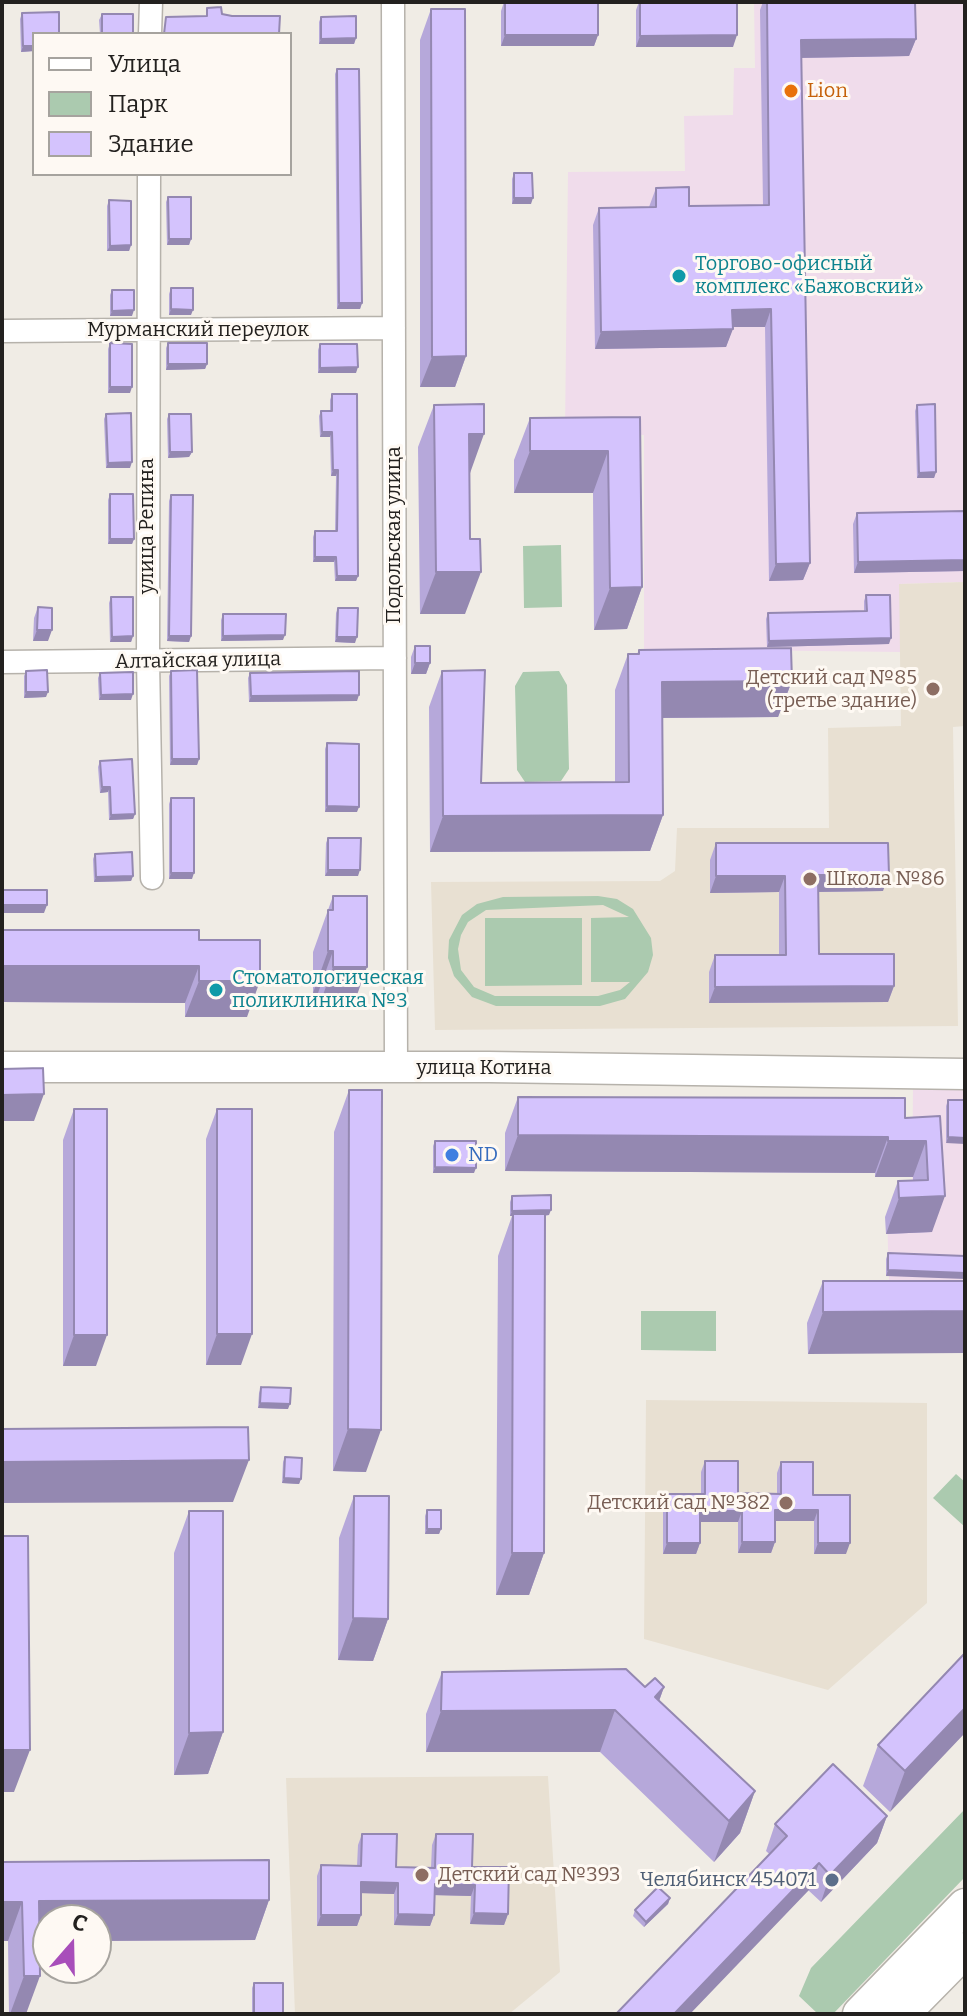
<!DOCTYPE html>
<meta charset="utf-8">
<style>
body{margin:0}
#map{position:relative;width:967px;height:2016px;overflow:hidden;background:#f0ece5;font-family:Bitter,serif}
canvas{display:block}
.frame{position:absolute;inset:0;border:4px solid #23211f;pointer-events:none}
.legend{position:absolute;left:32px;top:32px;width:260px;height:144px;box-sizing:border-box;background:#fef9f3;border:2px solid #a6a39e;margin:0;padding:10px 14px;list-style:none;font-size:24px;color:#23211f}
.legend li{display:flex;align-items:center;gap:16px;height:40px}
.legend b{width:40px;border:2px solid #a6a39e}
.north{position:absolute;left:32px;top:1904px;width:80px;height:80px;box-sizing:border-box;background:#fef9f3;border:2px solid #a6a39e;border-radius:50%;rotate:20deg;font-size:22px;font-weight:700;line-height:32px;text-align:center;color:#23211f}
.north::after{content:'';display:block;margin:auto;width:28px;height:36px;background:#a84eba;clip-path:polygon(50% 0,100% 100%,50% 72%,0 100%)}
</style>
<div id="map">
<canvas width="967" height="2016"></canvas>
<div class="frame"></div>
<ul class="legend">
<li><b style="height:10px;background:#fff"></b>Улица</li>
<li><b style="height:22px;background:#abcaaf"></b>Парк</li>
<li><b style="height:22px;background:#d4c3fd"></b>Здание</li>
</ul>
<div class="north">С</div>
</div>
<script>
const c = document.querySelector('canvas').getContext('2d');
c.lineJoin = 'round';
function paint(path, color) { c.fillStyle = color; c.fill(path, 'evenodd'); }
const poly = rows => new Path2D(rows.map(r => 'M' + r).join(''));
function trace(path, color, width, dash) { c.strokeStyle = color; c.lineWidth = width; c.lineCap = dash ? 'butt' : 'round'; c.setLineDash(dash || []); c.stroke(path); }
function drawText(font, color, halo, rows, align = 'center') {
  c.font = font + ' Bitter,serif'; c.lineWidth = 6; c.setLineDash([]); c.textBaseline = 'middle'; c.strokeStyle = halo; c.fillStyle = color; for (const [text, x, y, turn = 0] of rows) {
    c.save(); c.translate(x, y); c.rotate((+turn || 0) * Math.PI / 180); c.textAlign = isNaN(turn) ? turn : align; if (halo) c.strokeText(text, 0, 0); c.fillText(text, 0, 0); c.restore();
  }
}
const commercial = poly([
 [754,2,965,2,965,582,900,584,900,652,644,649,644,435,565,431,568,172,685,171,684,116,733,115,734,68,755,68],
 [913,1086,965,1086,965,1283,889,1281,887,1214,912,1212]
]);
const built = poly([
 [965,582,965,726,953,727,958,1026,435,1030,431,882,660,881,675,871,677,828,829,828,828,728,901,726,899,584],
 [646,1400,927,1403,927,1603,828,1690,644,1639],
 [548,1776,560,1972,509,2014,295,2014,286,1778]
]);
const green = poly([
 [561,545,562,607,524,608,523,546],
 [559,671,567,685,569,769,561,781,525,782,517,770,515,686,523,672],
 [598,896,617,899,633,909,651,938,653,955,648,972,625,999,600,1006,496,1006,472,997,454,976,448,958,449,940,462,915,477,904,503,897],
 [603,905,629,917,591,918,591,982,630,982,620,990,598,996,495,996,474,987,461,970,458,949,461,935,468,922,486,910],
 [485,918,582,918,582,985,485,986],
 [641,1311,716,1311,716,1351,641,1350],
 [956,1474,965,1482,965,1527,933,1498],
 [965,1809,965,1877,833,2014,818,2014,799,1996,811,1968]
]);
const street = poly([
 [393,2,396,1067],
 [150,34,151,2],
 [149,174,148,661,152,878],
 [2,331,394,328],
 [2,662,395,658]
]);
const secondary = poly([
 [2,1067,489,1067,965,1074]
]);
const primary = poly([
 [860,2014,965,1906],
 [902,2014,965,1950]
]);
const wall = poly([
 [504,2,598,2,598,35,594,46,501,46,501,11],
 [639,2,737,2,733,47,636,47,636,10],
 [763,2,915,2,916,39,909,56,801,58,810,563,803,580,769,581,765,327,733,327,726,347,595,349,593,225,599,208,649,207,656,188,689,206,763,205,760,10],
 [431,9,466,356,455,387,420,387,420,40],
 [22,13,59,33,100,34,99,20,102,14,133,34,34,34,34,51,21,52,20,19],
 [321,17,356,38,354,44,319,44,319,22],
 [337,69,362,303,360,309,337,309,335,74],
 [514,173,531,204,512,204,512,179],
 [168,197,191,239,189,245,167,245,166,202],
 [109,200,131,245,129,251,107,251,107,206],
 [171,288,191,315,169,315,169,294],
 [112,290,132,316,110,316,110,295],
 [110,343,130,393,108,393,108,349],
 [168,343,207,364,205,369,166,370,166,348],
 [320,344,356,373,318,373,318,350],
 [332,394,358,576,356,581,335,581,334,562,313,562,313,537,315,531,335,531,336,476,331,476,330,437,320,437,319,416,321,411,330,411,330,400],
 [434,405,469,475,470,539,465,614,420,614,418,447],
 [917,405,936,472,934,478,917,478,915,411],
 [106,414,130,468,106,468,104,419],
 [169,414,192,452,189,457,168,458,167,419],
 [640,417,642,587,627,629,594,630,593,493,514,493,514,460,530,418],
 [110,494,134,539,132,544,108,544,108,500],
 [171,495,191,636,189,642,167,641,169,501],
 [965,511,965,571,854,573,853,524,857,513],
 [866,595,889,644,767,647,766,619,768,613,864,611,864,601],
 [111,597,133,636,131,642,110,642,109,603],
 [38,607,48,641,33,641,34,618],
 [338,608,355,643,335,642,336,613],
 [223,614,283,640,221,641,221,620],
 [415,646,430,663,426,674,411,674,411,657],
 [639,650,792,681,778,717,662,718,663,815,650,851,430,852,429,707,442,671,481,783,615,782,615,690,628,654,637,654],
 [26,671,46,697,24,698,24,676],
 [171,671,199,759,197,765,170,765,169,676],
 [100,673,131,700,99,700,98,678],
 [250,673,357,701,249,702,248,678],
 [327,743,357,812,325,812,325,749],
 [100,761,135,814,133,819,109,820,108,792,100,793,98,767],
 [171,798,192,879,169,879,169,804],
 [328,838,358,876,325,876,326,843],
 [716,843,883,891,818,892,819,954,894,986,888,1002,709,1003,709,972,715,955,779,955,779,892,710,893,710,860],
 [95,854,133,876,131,881,94,882,93,859],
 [333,896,352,1009,318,1009,318,993,313,993,313,952],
 [2,930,199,940,247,1017,185,1017,185,1003,2,1002],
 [349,1090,366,1472,333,1471,334,1132],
 [518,1097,905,1118,940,1116,932,1232,886,1234,885,1217,898,1181,913,1180,913,1177,875,1177,875,1173,505,1171,505,1133],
 [948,1100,965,1100,946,1143,946,1106],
 [74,1109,96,1366,63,1366,63,1140],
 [217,1109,241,1365,206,1365,206,1139],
 [435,1141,474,1173,433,1173,433,1146],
 [512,1196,549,1215,545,1216,544,1553,529,1595,496,1595,498,1256,512,1216,510,1216,510,1202],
 [888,1253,965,1256,886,1276,886,1259],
 [823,1281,965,1281,808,1354,807,1323],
 [261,1387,288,1409,258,1408,259,1393],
 [285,1457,301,1479,299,1484,282,1483,283,1462],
 [705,1461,738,1493,777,1494,777,1473,781,1462,813,1495,846,1554,814,1554,814,1521,775,1521,775,1542,771,1553,738,1553,738,1522,700,1522,700,1543,696,1554,663,1554,663,1505,667,1494,701,1494,701,1472],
 [354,1496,388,1619,373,1661,338,1660,339,1538],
 [427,1510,441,1529,439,1534,425,1534,425,1516],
 [189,1511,223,1732,208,1774,174,1775,174,1553],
 [965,1652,890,1812,863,1786,878,1745],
 [442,1672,645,1687,664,1687,659,1701,755,1791,740,1833,714,1862,600,1752,426,1752,426,1714],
 [887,1816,877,1843,821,1902,766,1851,775,1824],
 [362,1834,396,1867,431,1868,432,1845,436,1834,472,1867,508,1914,504,1925,470,1924,471,1896,434,1895,434,1915,430,1926,394,1925,394,1894,361,1893,361,1915,357,1926,317,1926,317,1876,321,1865,357,1866,358,1845],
 [2,1862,269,1900,255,1940,40,1941,26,2014,9,2014,8,1941,2,1941],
 [670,1898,668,1904,644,1927,633,1916,635,1910],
 [254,1983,283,2014,252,2014,252,1988]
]);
const shadedWall = poly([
 [505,35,598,35,594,46,501,46],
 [737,35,733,47,636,47,640,36],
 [356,38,354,44,319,44,321,39],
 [916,39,909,56,795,58,801,40],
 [23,46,34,46,34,51,21,52],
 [514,198,533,198,531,204,512,204],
 [169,239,191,239,189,245,167,245],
 [131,245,129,251,107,251,110,246],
 [339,303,362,303,360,309,337,309],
 [171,309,193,310,191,315,169,315],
 [771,309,765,327,726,327,732,310],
 [134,310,132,316,110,316,112,311],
 [733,329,726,347,595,349,601,332],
 [466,356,455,387,420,387,432,357],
 [168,364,207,364,205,369,166,370],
 [358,367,356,373,318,373,320,368],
 [110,387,132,387,130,393,108,393],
 [322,432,332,432,330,437,320,437],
 [469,434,484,434,469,476],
 [530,451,608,451,593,493,514,493],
 [170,452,192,452,189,457,168,458],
 [132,462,130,468,106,468,108,463],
 [333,470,338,470,336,476,331,476],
 [936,472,934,478,917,478,919,473],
 [110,539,134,539,132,544,108,544],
 [315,557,336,557,334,562,313,562],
 [965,560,965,571,854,573,858,562],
 [810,563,803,580,769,581,776,564],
 [436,572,481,572,465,614,420,614],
 [337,576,358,576,356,581,335,581],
 [642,587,627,629,594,630,610,588],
 [37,630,52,630,48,641,33,641],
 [285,635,283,640,221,641,223,636],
 [133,636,131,642,110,642,112,637],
 [169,636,191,636,189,642,167,641],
 [337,637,357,637,355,643,335,642],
 [891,638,889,644,767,647,769,641],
 [415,663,430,663,426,674,411,674],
 [792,681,778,717,649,718,662,682],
 [26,692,48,692,46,697,24,698],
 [133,694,131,700,99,700,101,695],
 [359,695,357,701,249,702,251,696],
 [172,759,199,759,197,765,170,765],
 [102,787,110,787,108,792,100,793],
 [327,806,359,807,357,812,325,812],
 [135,814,133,819,109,820,111,815],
 [663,815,650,851,430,852,443,816],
 [328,870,360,870,358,876,325,876],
 [171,873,194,873,192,879,169,879],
 [818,875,889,875,883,891,812,892],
 [133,876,131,881,94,882,96,877],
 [716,876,785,876,779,892,710,893],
 [2,905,47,905,44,913,2,913],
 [328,951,333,951,318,993,313,993],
 [2,966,199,966,185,1003,2,1002],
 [333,967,367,967,352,1009,318,1009],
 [199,981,260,981,247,1017,185,1017],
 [894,986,888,1002,709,1003,715,987],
 [44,1094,34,1121,2,1121,2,1095],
 [518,1135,888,1137,875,1173,505,1171],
 [948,1137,965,1138,965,1144,946,1143],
 [888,1141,926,1141,913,1177,875,1177],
 [435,1167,476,1168,474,1173,433,1173],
 [945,1196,932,1232,886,1234,899,1198],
 [551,1210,549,1215,510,1216,512,1211],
 [888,1270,965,1273,965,1279,886,1276],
 [965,1311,965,1353,808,1354,823,1312],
 [217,1334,252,1334,241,1365,206,1365],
 [74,1335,107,1335,96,1366,63,1366],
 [260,1403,290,1404,288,1409,258,1408],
 [348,1429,381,1430,366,1472,333,1471],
 [249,1460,233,1502,2,1503,2,1462],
 [284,1478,301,1479,299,1484,282,1483],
 [775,1510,818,1510,814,1521,771,1521],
 [700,1511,742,1511,738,1522,696,1522],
 [427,1529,441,1529,439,1534,425,1534],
 [742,1542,775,1542,771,1553,738,1553],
 [667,1543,700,1543,696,1554,663,1554],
 [818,1543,850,1543,846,1554,814,1554],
 [512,1553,544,1553,529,1595,496,1595],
 [353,1618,388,1619,373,1661,338,1660],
 [664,1687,649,1729,655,1697],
 [965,1708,965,1733,890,1812,905,1771],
 [615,1710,600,1752,426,1752,441,1711],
 [223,1732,208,1774,174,1775,189,1733],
 [2,1750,30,1750,14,1792,2,1792],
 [755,1791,740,1833,714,1862,729,1821],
 [887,1816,877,1843,821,1902,830,1875],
 [819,1863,809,1890,690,2014,674,2014],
 [361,1882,398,1883,394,1894,357,1893],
 [435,1884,475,1885,471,1896,431,1895],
 [670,1898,668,1904,644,1927,646,1922],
 [269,1900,255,1940,96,1941,96,1920,48,1920,48,1941,25,1941,39,1901],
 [2,1902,22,1902,8,1941,2,1941],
 [474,1913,508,1914,504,1925,470,1924],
 [398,1914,434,1915,430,1926,394,1925],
 [321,1915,361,1915,357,1926,317,1926],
 [24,1976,40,1976,26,2014,10,2014]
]);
const building = poly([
 [505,2,598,2,598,35,505,35,505,2],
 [640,2,737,2,737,35,640,36,640,2],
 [767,2,915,2,916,39,801,40,810,563,776,564,771,309,732,310,733,329,601,332,599,208,656,207,656,188,689,187,689,206,769,205,767,2],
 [221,7,222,14,232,16,280,16,279,34,164,34,166,17,207,16,207,8,221,7],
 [431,9,465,9,466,356,432,357,431,9],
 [59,12,59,33,102,34,102,14,133,14,133,34,34,34,34,46,23,46,22,13,59,12],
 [356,16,356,38,321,39,321,17,356,16],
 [337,69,359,69,362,303,339,303,337,69],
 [514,173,532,173,533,198,514,198,514,173],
 [168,197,191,197,191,239,169,239,168,197],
 [109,200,131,201,131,245,110,246,109,200],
 [171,288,193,288,193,310,171,309,171,288],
 [112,290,134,290,134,310,112,311,112,290],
 [110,343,132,344,132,387,110,387,110,343],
 [168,343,207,343,207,364,168,364,168,343],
 [320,344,357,344,358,367,320,368,320,344],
 [332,394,357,394,358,576,337,576,336,557,315,557,315,531,337,531,338,470,333,470,332,432,322,432,321,411,332,411,332,394],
 [484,404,484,434,469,434,470,539,480,539,481,572,436,572,434,405,484,404],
 [935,404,936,472,919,473,917,405,935,404],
 [131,413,132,462,108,463,106,414,131,413],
 [169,414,191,414,192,452,170,452,169,414],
 [640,417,642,587,610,588,608,451,530,451,530,418,640,417],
 [110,494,133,494,134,539,110,539,110,494],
 [171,495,193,495,191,636,169,636,171,495],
 [965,511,965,560,858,562,857,513,965,511],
 [866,595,890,595,891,638,769,641,768,613,867,611,866,595],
 [111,597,133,597,133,636,112,637,111,597],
 [38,607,52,608,52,630,37,630,38,607],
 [338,608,358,608,357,637,337,637,338,608],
 [223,614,286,614,285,635,223,636,223,614],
 [415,646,430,646,430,663,415,663,415,646],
 [791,648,792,681,662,682,663,815,443,816,442,671,485,670,481,783,629,782,628,654,639,654,639,650,791,648],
 [47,670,48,692,26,692,26,671,47,670],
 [197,670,199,759,172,759,171,671,197,670],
 [359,671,359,695,251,696,250,673,359,671],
 [133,672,133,694,101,695,100,673,133,672],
 [327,743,359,744,359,807,327,806,327,743],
 [132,759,135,814,111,815,110,787,102,787,100,761,132,759],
 [171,798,194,798,194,873,171,873,171,798],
 [328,838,361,838,360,870,328,870,328,838],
 [716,843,888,843,889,875,818,875,819,954,894,954,894,986,715,987,715,955,786,955,785,876,716,876,716,843],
 [132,852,133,876,96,877,95,854,132,852],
 [2,890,47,890,47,905,2,905,2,890],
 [333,896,367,896,367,967,333,967,333,951,328,951,328,910,333,910,333,896],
 [2,930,199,930,199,940,260,940,260,981,199,981,199,966,2,966,2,930],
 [43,1068,44,1094,2,1095,2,1069,43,1068],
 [349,1090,382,1090,381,1430,348,1429,349,1090],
 [518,1097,905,1098,905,1118,940,1116,945,1196,899,1198,898,1181,928,1180,926,1141,888,1141,888,1137,518,1135,518,1097],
 [948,1100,965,1100,965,1138,948,1137,948,1100],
 [74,1109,107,1109,107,1335,74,1335,74,1109],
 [217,1109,252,1109,252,1334,217,1334,217,1109],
 [435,1141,476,1141,476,1168,435,1167,435,1141],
 [551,1195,551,1210,512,1211,512,1196,551,1195],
 [513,1214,545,1214,544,1553,512,1553,513,1214],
 [888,1253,965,1256,965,1273,888,1270,888,1253],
 [823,1281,965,1281,965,1311,823,1312,823,1281],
 [261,1387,291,1388,290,1404,260,1403,261,1387],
 [248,1427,249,1460,2,1462,2,1429,248,1427],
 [285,1457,302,1458,301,1479,284,1478,285,1457],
 [705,1461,738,1461,738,1493,781,1494,781,1462,813,1462,813,1495,850,1495,850,1543,818,1543,818,1510,775,1510,775,1542,742,1542,742,1511,700,1511,700,1543,667,1543,667,1494,705,1494,705,1461],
 [354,1496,389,1496,388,1619,353,1618,354,1496],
 [427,1510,441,1510,441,1529,427,1529,427,1510],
 [189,1511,223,1511,223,1732,189,1733,189,1511],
 [2,1536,28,1536,30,1750,2,1750,2,1536],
 [965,1653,965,1708,905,1771,878,1745,965,1653],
 [626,1669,645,1687,655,1678,664,1687,655,1697,755,1791,729,1821,615,1710,441,1711,442,1672,626,1669],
 [833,1764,887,1816,830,1875,819,1863,674,2014,616,2014,787,1836,775,1824,833,1764],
 [362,1834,397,1834,396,1867,435,1868,436,1834,473,1834,472,1867,509,1867,508,1914,474,1913,475,1885,435,1884,434,1915,398,1914,398,1883,361,1882,361,1915,321,1915,321,1865,361,1866,362,1834],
 [269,1860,269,1900,39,1901,40,1976,24,1976,22,1902,2,1902,2,1862,269,1860],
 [658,1887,670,1898,646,1922,635,1910,658,1887],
 [254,1983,283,1983,283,2014,254,2014,254,1983]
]);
const markers = [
 [791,91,8,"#e8710a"],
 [679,276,8,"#0f9aa8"],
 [933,689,8,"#8d6e63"],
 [810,879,8,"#8d6e63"],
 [216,990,8,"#0f9aa8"],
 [452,1155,8,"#3f7fe0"],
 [786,1503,8,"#8d6e63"],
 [422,1875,8,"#8d6e63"],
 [832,1880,8,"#5c6f8a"]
];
const foodNames = [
 ["Lion",807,91]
];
const cultureNames = [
 ["Торгово-офисный",695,264],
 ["комплекс «Бажовский»",695,287],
 ["Стоматологическая",232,978],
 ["поликлиника №3",232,1001]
];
const streetNames = [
 ["Мурманский переулок",198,330],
 ["улица Репина",147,526,-90],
 ["Подольская улица",394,535,-90],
 ["Алтайская улица",198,661,-1],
 ["улица Котина",484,1068]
];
const educationNames = [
 ["Детский сад №85",917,678],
 ["(третье здание)",917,701],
 ["Школа №86",826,879,"left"],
 ["Детский сад №382",770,1503],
 ["Детский сад №393",438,1875,"left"]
];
const shopNames = [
 ["ND",468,1155]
];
const serviceNames = [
 ["Челябинск 454071",816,1880]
];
paint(commercial, '#f0dceb');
paint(built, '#e8e0d2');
paint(green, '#abcaaf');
trace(street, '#b6b2ab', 25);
trace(secondary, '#b6b2ab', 33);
trace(primary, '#b6b2ab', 37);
trace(street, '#fff', 22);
trace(secondary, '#fff', 30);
trace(primary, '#fff', 34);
paint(wall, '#b6a8da');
paint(shadedWall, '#9488b1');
paint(building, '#d4c3fd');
trace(building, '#9488b1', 2);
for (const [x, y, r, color] of markers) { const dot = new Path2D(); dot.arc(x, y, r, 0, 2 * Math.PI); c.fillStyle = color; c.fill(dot); trace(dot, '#fef9f3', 3); }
drawText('20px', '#c56008', '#fef9f3', foodNames, 'left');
drawText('20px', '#0d838f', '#fef9f3', cultureNames, 'left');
drawText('20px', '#23211f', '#fef9f3', streetNames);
drawText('20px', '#785e54', '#fef9f3', educationNames, 'right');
drawText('20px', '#366cbe', '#fef9f3', shopNames, 'left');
drawText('20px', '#4e5e75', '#fef9f3', serviceNames, 'right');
</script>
